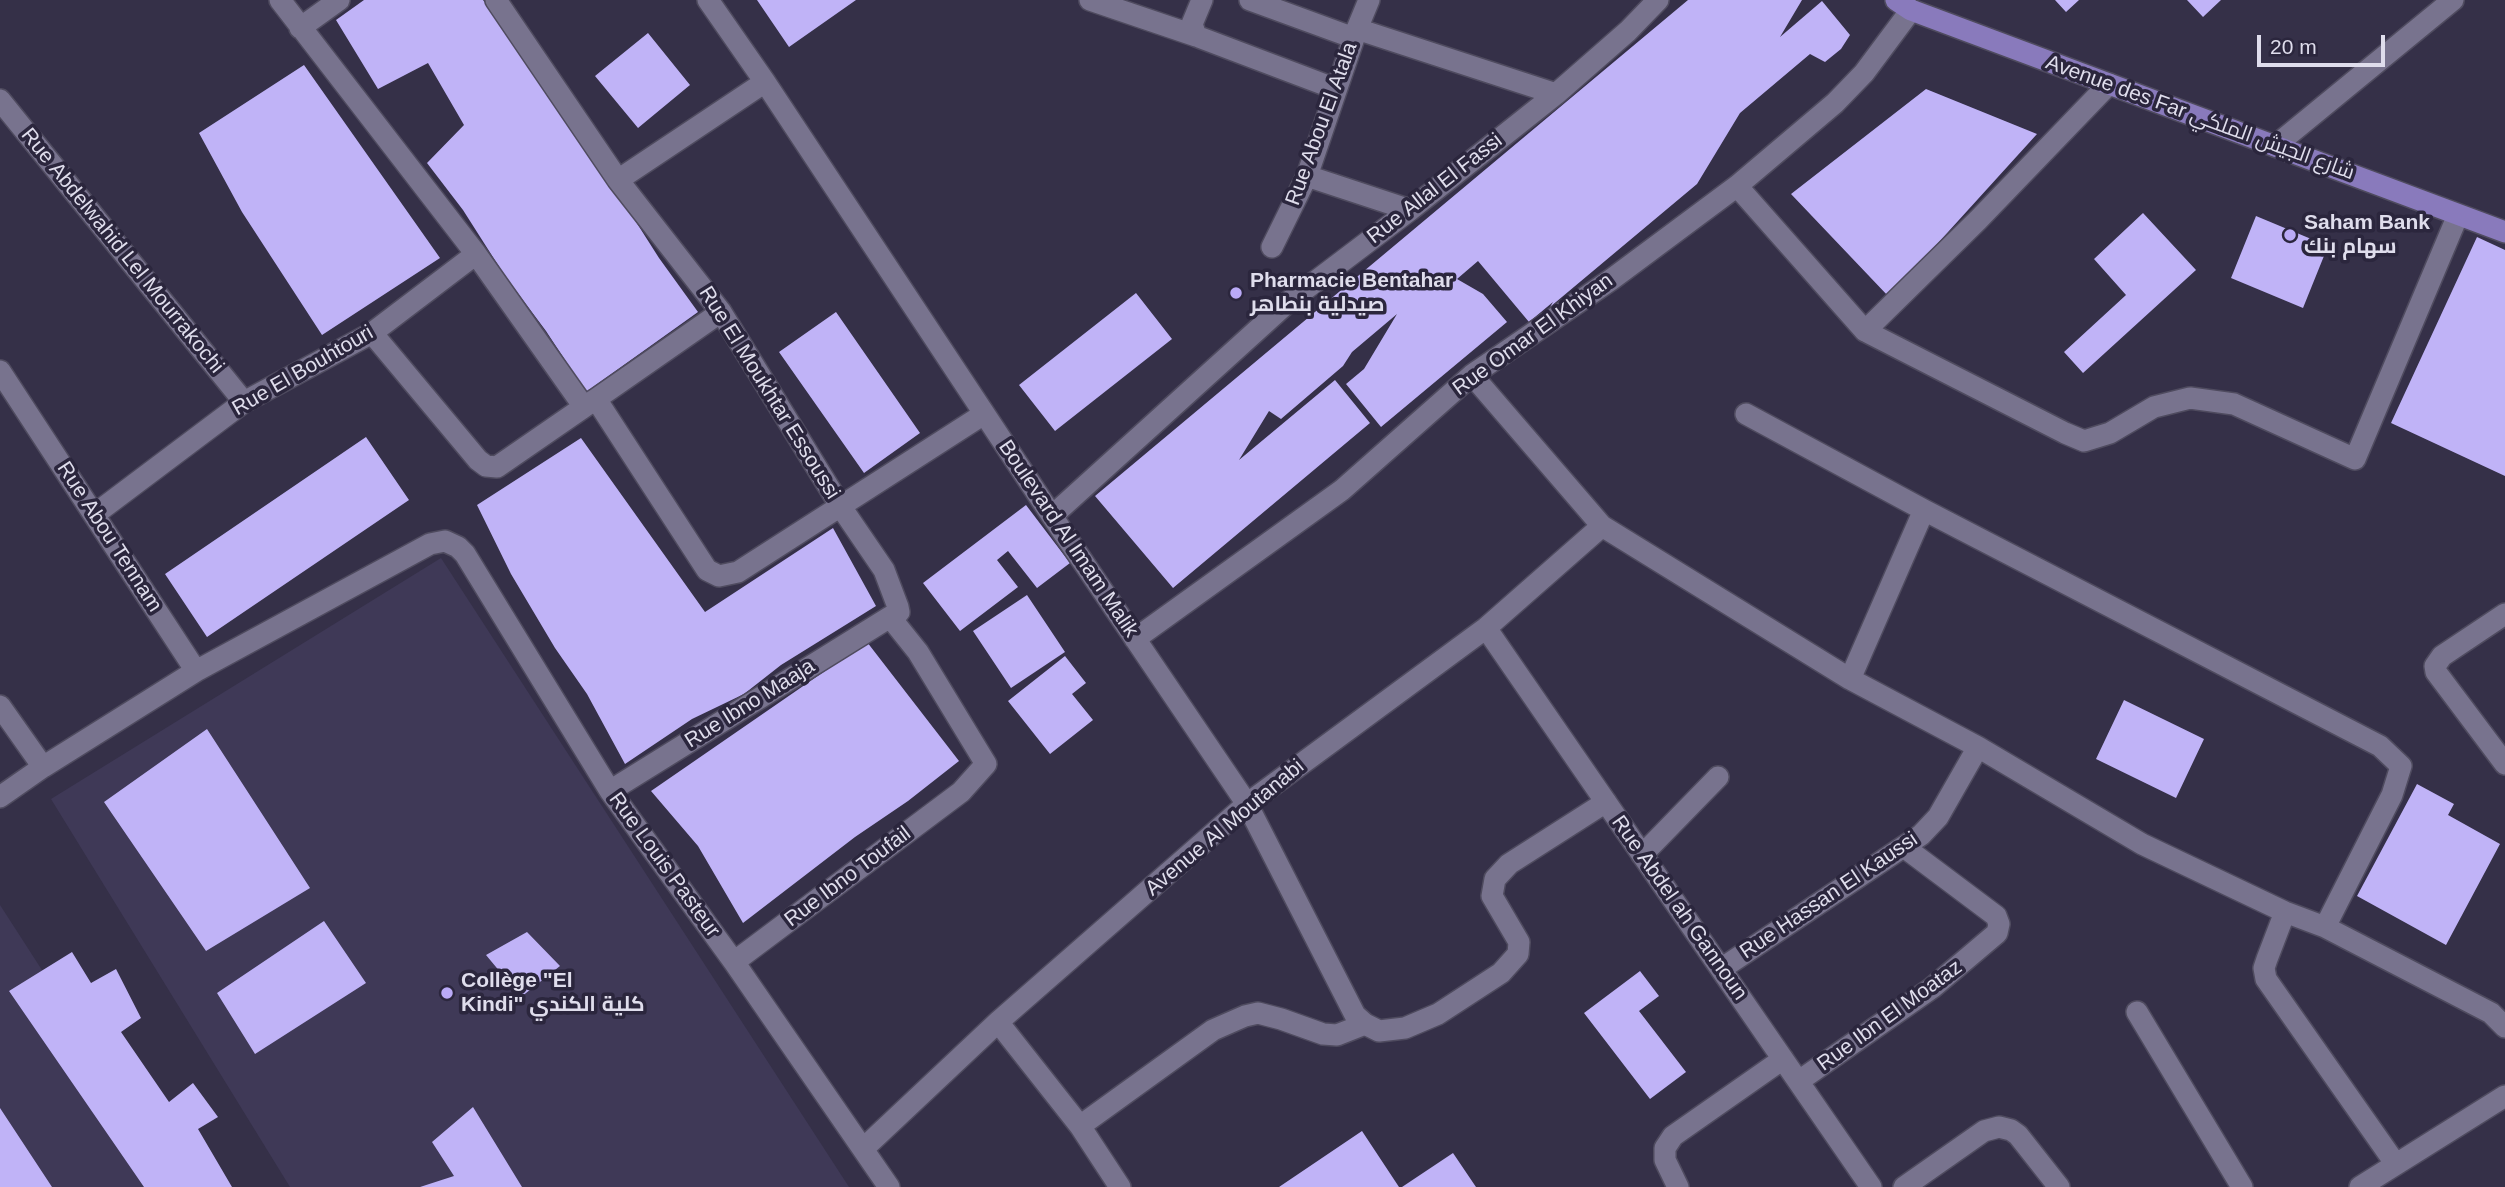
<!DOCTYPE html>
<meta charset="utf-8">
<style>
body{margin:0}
#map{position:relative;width:2505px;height:1187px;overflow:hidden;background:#353048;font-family:Arial,sans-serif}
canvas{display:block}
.scale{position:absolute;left:2257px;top:35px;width:128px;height:32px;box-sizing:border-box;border:4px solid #dfddec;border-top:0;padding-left:9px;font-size:21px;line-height:24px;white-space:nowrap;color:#dfddec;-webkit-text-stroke:5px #2b263d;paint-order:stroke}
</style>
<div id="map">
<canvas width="2505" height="1187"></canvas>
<div class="scale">20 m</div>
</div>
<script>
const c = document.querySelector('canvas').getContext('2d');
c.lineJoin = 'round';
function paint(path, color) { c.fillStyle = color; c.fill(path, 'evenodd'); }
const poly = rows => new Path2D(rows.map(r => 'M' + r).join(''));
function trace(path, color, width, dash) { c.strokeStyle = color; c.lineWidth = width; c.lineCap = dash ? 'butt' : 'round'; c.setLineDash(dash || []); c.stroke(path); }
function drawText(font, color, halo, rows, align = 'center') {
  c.font = font + ' Arial,Cairo,sans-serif'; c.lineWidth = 7; c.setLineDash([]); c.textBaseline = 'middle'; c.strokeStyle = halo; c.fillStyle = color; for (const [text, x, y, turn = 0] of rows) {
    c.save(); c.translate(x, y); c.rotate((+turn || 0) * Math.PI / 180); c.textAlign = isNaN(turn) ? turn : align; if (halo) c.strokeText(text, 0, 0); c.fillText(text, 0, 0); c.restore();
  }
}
const built = poly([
 [441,558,849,1187,290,1187,51,799],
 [0,905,182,1187,0,1187]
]);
const building = poly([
 [364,0,483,0,541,80,582,145,624,203,659,258,698,312,586,392,546,331,505,276,463,210,427,163,464,125,428,63,378,89,336,20],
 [757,0,856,0,789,47],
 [1688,0,1802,0,1780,37,1822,1,1850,35,1841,49,1825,62,1810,54,1740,113,1697,184,1550,307,1553,302,1529,322,1478,261,1457,279,1483,294,1507,322,1381,427,1346,384,1364,369,1397,314,1352,352,1343,366,1281,419,1269,411,1239,460,1335,380,1370,423,1173,588,1095,496],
 [2055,0,2079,0,2066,12],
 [2187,0,2221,0,2203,17],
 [648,33,690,85,638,128,595,76],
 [304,65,440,258,322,335,242,212,199,133],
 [1926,89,2037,134,1889,297,1791,194],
 [2143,213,2196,270,2083,373,2064,352,2126,295,2094,259],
 [2256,216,2328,246,2303,308,2231,278],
 [2477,237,2505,250,2505,476,2391,423],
 [1136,293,1172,339,1055,431,1019,385],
 [836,312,920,433,864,473,779,352],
 [366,437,409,500,207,637,165,574],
 [581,438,705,612,833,528,876,606,781,665,744,694,692,719,625,764,587,694,555,648,511,574,477,505],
 [1026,505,1070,563,1037,588,1008,551,997,560,1018,587,960,631,923,583],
 [1027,595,1065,652,1011,688,973,631],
 [867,642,959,761,908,801,855,837,743,923,698,846,651,791],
 [1065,656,1086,683,1072,694,1093,720,1050,754,1008,701],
 [2124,700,2204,739,2176,798,2096,759],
 [207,729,310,888,206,951,104,802],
 [2417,784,2454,804,2448,815,2500,844,2446,945,2357,896],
 [324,921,366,983,255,1054,217,993],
 [527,932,560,966,521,997,486,955],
 [72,952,91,983,116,969,141,1018,121,1032,169,1102,193,1083,218,1117,198,1129,232,1187,144,1187,9,991],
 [1640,971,1659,996,1639,1011,1686,1072,1650,1099,1584,1013],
 [473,1107,522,1187,420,1187,454,1176,432,1142],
 [0,1108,52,1187,0,1187],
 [1362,1131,1399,1187,1279,1187],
 [1453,1153,1476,1187,1402,1187]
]);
const minor = poly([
 [280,0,476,254,584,407,596,399],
 [496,0,618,180,721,312,841,507,884,570,898,607,899,612,890,617,918,652,986,764,961,792,734,962],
 [708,0,765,82,1052,516,1247,804,1355,1015,1365,1024,1379,1031,1405,1028,1438,1014,1501,973,1518,954,1519,942,1492,896,1495,879,1509,864,1606,802],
 [1090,0,1196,36,1336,89],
 [1250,0,1354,38],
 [300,28,339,0],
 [1357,29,1556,94],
 [1196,36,1192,24,1202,0],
 [0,100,244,402],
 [2275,146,2453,0],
 [1307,176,1410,210],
 [618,180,765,82],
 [1737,186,1865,331,2065,433,2084,441,2110,433,2154,407,2190,398,2234,404,2355,459,2458,215],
 [1272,247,1307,176,1357,29,1369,0],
 [721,312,596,399,707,570,719,576,738,572,984,414],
 [1865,331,1978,220,2109,84],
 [372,333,478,460,486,466,497,467,584,407],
 [0,371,196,671],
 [1472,375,1602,526,1850,679,1978,747,2142,844,2285,912,2325,927,2491,1013,2505,1027],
 [1746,414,1924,510,2380,746,2401,766,2392,795,2325,927],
 [95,514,244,402,372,333,476,254],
 [1052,516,1287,303,1410,210,1556,94,1628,31,1658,0],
 [2505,614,2442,656,2435,666,2436,672,2505,764],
 [1486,628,1871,1187],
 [1135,639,1342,490,1472,375,1612,279,1737,186,1835,103,1864,73,1911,10],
 [1850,679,1924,510],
 [0,706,43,767],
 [610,791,890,617],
 [0,797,43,767,196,671,430,544,445,541,458,547,465,554,610,791,734,962,889,1187],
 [1642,855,1718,777],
 [2285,912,2267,959,2264,968,2266,979,2395,1163],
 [1721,969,1921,835,1938,817,1978,747],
 [2137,1012,2242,1187],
 [998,1022,1080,1126,1120,1187],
 [1799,1081,1932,988,1997,933,1999,924,1996,916,1904,847],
 [1080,1126,1213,1030,1245,1016,1258,1013,1281,1019,1323,1034,1337,1035,1365,1024],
 [863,1149,998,1022,1247,804,1486,628,1602,526],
 [1678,1187,1665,1160,1665,1148,1673,1136,1783,1059],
 [1904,1187,1984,1131,1999,1127,2011,1130,2018,1135,2059,1187],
 [2360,1187,2505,1096]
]);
const major = poly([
 [1896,0,1911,10,2505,232]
]);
const markers = [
 [2290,235,7,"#baaaf7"],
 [1236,293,7,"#baaaf7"],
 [447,993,7,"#baaaf7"]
];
const streetNames = [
 ["Avenue des Far شارع الجيش الملكي",2200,118,20],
 ["Rue Abou El Atala",1322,124,-70],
 ["Rue Allal El Fassi",1435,189,-38],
 ["Rue Abdelwahid Lel Mourrakochi",122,251,51],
 ["Rue Omar El Khiyan",1533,335,-36],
 ["Rue El Bouhtouri",303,371,-30],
 ["Rue El Moukhtar Essoussi",769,393,58],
 ["Rue Abou Tennam",109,537,57],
 ["Boulevard Al Imam Malik",1068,539,56],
 ["Rue Ibno Maaja",750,704,-32],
 ["Avenue Al Moutanabi",1225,828,-40],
 ["Rue Louis Pasteur",664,865,54],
 ["Rue Ibno Toufail",848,877,-37],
 ["Rue Hassan El Kaussi",1829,896,-34],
 ["Rue Abdel ah Gannoun",1679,908,55],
 ["Rue Ibn El Moataz",1890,1016,-36]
];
const poiNames = [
 ["Saham Bank",2304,223],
 ["سهام بنك",2304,247],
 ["Pharmacie Bentahar",1250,281],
 ["صيدلية بنطاهر",1250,305],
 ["Collège \"El",461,981],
 ["Kindi\" كلية الكندي",461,1005]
];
paint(built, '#3f3957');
paint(building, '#c0b3f7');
trace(minor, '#4f4b5f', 24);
trace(major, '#4f4b5f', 24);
trace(minor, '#78738e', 21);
trace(major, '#897abc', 21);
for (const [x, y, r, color] of markers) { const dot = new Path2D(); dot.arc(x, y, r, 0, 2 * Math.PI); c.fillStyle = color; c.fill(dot); trace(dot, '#2b263d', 2.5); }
drawText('21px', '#dfddec', '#2b263d', streetNames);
drawText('bold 21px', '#dfddec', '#2b263d', poiNames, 'left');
</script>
